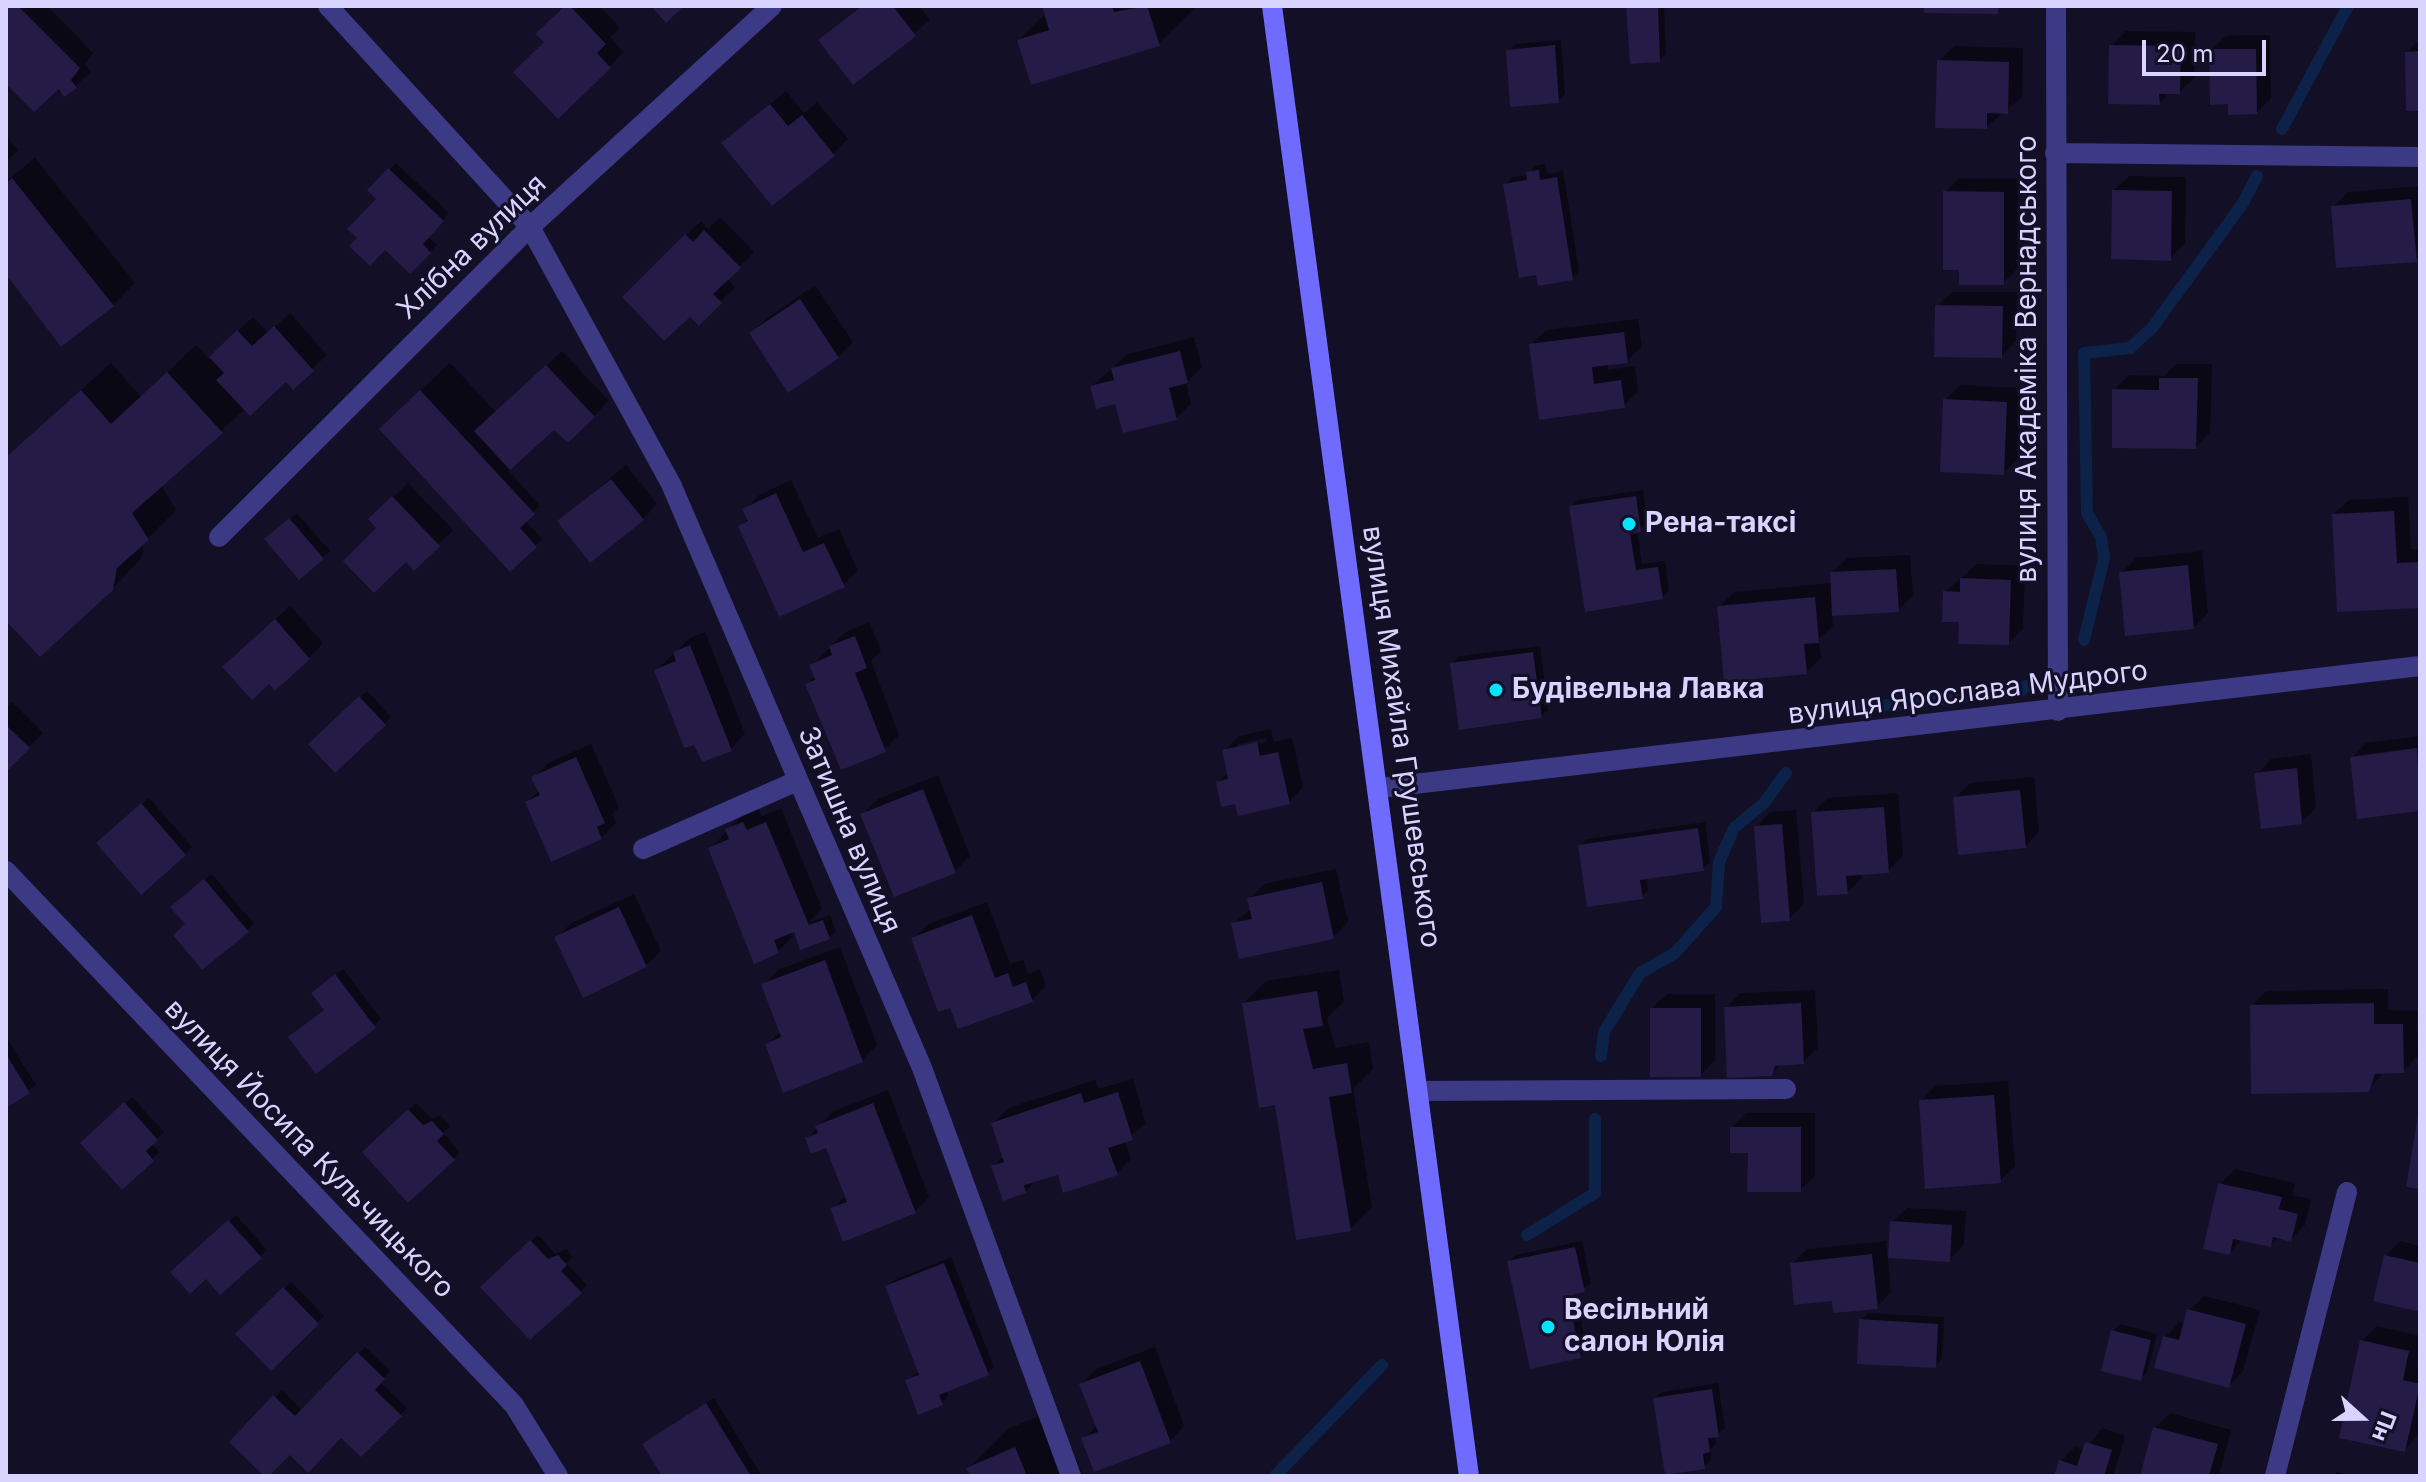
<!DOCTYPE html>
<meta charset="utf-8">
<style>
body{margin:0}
#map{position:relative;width:2426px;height:1482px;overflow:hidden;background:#130f26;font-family:Inter,sans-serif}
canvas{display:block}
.frame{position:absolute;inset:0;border:8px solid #d9d4ff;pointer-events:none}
.north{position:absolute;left:2322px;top:1378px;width:80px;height:80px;-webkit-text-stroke:6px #130f26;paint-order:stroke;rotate:111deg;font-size:22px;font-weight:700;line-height:32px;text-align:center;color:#d9d4ff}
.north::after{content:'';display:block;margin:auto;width:28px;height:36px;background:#d9d4ff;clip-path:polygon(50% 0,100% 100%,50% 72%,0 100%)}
.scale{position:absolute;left:2142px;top:40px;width:124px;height:36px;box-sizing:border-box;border:4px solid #d9d4ff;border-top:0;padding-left:10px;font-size:24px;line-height:28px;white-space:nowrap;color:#d9d4ff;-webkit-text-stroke:6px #130f26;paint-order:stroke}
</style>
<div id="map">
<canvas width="2426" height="1482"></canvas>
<div class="frame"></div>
<div class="north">Пн</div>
<div class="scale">20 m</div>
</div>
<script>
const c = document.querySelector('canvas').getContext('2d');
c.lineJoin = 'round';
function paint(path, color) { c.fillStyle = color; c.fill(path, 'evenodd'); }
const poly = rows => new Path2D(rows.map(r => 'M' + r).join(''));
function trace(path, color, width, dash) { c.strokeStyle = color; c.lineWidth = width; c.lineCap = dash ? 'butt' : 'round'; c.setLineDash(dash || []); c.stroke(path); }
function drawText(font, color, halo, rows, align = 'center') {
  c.font = font + ' Inter,sans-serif'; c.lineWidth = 6; c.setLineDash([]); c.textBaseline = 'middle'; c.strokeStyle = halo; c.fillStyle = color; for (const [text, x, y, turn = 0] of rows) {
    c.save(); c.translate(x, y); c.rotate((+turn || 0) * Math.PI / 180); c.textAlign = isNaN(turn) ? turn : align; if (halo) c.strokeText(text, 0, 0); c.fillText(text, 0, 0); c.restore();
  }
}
const shadow = poly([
 [6,6,47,6,93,53,84,64,91,72,65,95,59,86,6,81],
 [567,6,599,6,620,28,610,37,624,52,558,116,546,42],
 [861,6,919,6,930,20,854,83,821,40],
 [1044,6,1197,6,1158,44,1019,40,1046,13],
 [1628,6,1664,6,1666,54,1659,61],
 [2126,31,2195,32,2194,78,2179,92,2170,92,2159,103,2111,46],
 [2270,35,2271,98,2257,112,2229,102,2211,50,2226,36],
 [2420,39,2420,109,2407,52],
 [1561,40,1565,94,1558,101,1508,51,1515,44],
 [1954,46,2023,48,2022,97,1986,127,1939,61],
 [786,91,804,113,817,102,848,139,833,154,724,143],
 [6,136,18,150,6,162],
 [35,158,135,283,113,305,10,275,6,278,6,181],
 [396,163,449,213,428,236,437,245,410,272,385,247,360,238,378,199,370,190],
 [1545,164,1547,174,1563,171,1579,271,1572,278,1506,184,1513,177,1528,175,1535,166],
 [2129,176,2186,177,2185,244,2170,258,2114,190],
 [1960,178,2018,178,2018,268,2003,283,1945,192],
 [2420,186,2420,256,2416,260,2333,207,2348,192],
 [720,217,754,252,727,279,735,287,699,323,690,314,625,297,701,221,708,229],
 [815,285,853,342,838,357,751,333,766,319],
 [1952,292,2017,292,2016,341,2002,356,1937,306],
 [290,313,327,355,293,387,286,380,245,409,161,486,176,510,144,542,141,559,112,589,6,619,6,457,111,363,141,397,196,345,209,359,253,317,268,333],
 [1638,319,1642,346,1627,361,1608,363,1608,370,1635,366,1638,391,1624,406,1531,345,1546,330],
 [1194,337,1202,367,1186,383,1191,404,1176,418,1117,402,1092,386,1128,354],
 [562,351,609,401,568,441,554,426,509,471,540,506,525,520,542,539,510,569,410,400,450,363,496,412],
 [2176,364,2212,364,2210,432,2196,447,2114,390,2129,375,2164,376],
 [1960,385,2021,388,2018,458,2004,473,1945,400],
 [626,465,657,504,643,519,559,521],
 [791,480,818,538,839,529,858,571,843,585,740,527,749,518,745,510,759,495],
 [408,483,453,530,414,568,371,519],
 [1643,490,1647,524,1637,531,1642,564,1665,561,1669,591,1662,598,1571,507,1578,500],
 [2408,497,2411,549,2420,549,2420,606,2339,610,2334,514,2349,500],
 [297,513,330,551,299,577,274,533],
 [2202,551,2208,613,2193,628,2121,573,2136,558],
 [1910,555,1913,596,1898,610,1832,614,1833,626,1819,639,1821,658,1806,672,1719,607,1734,592,1833,583,1832,573,1847,558],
 [1977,564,2025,566,2023,629,2008,643,1945,592],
 [290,606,323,643,309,658,240,652],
 [869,622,881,651,871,661,899,735,884,750,808,684,815,676,811,666,846,632],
 [705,632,745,734,731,749,657,670,690,638],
 [1540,646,1548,710,1541,716,1452,663,1459,656],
 [367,691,391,717,336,770,311,744],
 [12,702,43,733,6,770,6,708],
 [1271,729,1274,742,1292,738,1303,787,1289,802,1237,802,1218,782,1229,772,1224,751,1239,736],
 [1266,738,1267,742,1238,749,1238,744],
 [2420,736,2420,809,2359,817,2352,757,2366,743],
 [591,744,619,807,612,814,616,823,601,838,527,802,540,790,534,778,548,763],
 [2311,754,2316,808,2301,822,2257,774,2271,759],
 [938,775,970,856,955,871,863,814,878,799],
 [2034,777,2039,832,2025,847,1955,798,1970,783],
 [1898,793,1903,856,1888,871,1861,873,1862,878,1847,892,1813,813,1828,798],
 [149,798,192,847,185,854,105,837],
 [758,808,762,816,781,808,822,909,808,923,830,915,836,931,829,937,790,931,793,937,778,951,710,849,742,815],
 [1796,810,1804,904,1789,919,1756,827,1770,812],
 [1705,822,1710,862,1703,869,1646,877,1648,890,1642,897,1580,846,1587,839],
 [1336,869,1348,922,1333,937,1234,923,1252,908,1250,899,1264,884],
 [212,874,254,924,247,930,187,924,179,901],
 [634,894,661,951,646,965,557,938,571,923],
 [987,902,1010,964,1023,960,1028,974,1040,969,1046,986,1032,1000,951,1005,914,938,928,924],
 [840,947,877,1045,862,1060,767,1045,781,1031,764,985,778,970],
 [343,969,381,1019,374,1026,297,1031,326,1009,320,987],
 [1339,970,1344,1002,1327,1018,1335,1048,1369,1042,1373,1069,1353,1089,1372,1207,1350,1229,1244,1003,1266,981],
 [2388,989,2388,1010,2417,1010,2418,1056,2403,1071,2384,1072,2368,1090,2252,1006,2266,991],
 [1815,990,1818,1048,1803,1062,1782,1063,1771,1074,1726,1008,1740,993],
 [1667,994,1715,994,1715,1060,1701,1075,1652,1008],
 [6,1037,36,1085,6,1106],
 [1133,1079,1146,1124,1125,1140,1131,1159,1116,1174,1059,1172,1038,1178,1025,1192,993,1167,1004,1156,993,1123,1008,1108,1095,1080,1098,1089],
 [2008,1081,2015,1166,2000,1181,1921,1101,1935,1086],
 [888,1090,929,1197,915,1212,833,1209,846,1195,827,1146,807,1139,832,1112],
 [132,1097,164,1132,152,1144,160,1152,123,1187,83,1143],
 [416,1103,431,1119,440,1115,450,1126,443,1133,460,1152,454,1159,365,1152],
 [1746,1113,1815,1113,1815,1176,1800,1190,1750,1151,1732,1128],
 [2235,1169,2295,1183,2292,1195,2311,1199,2305,1225,2291,1239,2279,1237,2271,1245,2243,1239,2229,1253,2220,1184],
 [1907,1208,1966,1211,1964,1245,1949,1260,1892,1222],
 [236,1215,267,1250,260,1256,206,1277,180,1265],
 [538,1235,555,1254,566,1249,573,1257,566,1263,587,1285,530,1338,483,1287],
 [1582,1241,1591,1284,1575,1292,1587,1349,1580,1356,1509,1262,1516,1255],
 [1886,1241,1891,1292,1877,1307,1834,1299,1792,1264,1807,1249],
 [2400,1241,2420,1246,2420,1310,2386,1256],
 [951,1257,994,1367,988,1373,946,1390,948,1396,942,1403,907,1381,920,1371,887,1287,894,1280],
 [291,1282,324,1316,271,1368,238,1334],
 [2204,1296,2260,1310,2243,1371,2229,1386,2165,1337,2180,1322,2186,1324,2189,1310],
 [1868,1313,1944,1317,1942,1359,1935,1366,1861,1320],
 [2120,1324,2157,1334,2147,1372,2140,1379,2113,1331],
 [2377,1326,2420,1336,2417,1366,2420,1366,2420,1432,2405,1450,2362,1341],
 [365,1347,390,1371,380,1382,407,1408,361,1454,341,1436,290,1452,231,1442,282,1390,303,1411],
 [1155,1347,1184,1426,1170,1441,1084,1439,1097,1425,1081,1384,1096,1369],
 [1718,1383,1725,1428,1715,1436,1716,1443,1710,1450,1711,1460,1704,1467,1655,1398,1662,1392],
 [714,1398,762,1476,664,1476,645,1444],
 [1055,1409,1083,1476,972,1476,969,1468,1008,1429],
 [2170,1413,2231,1430,2219,1476,2142,1476,2155,1428],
 [2102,1428,2125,1436,2113,1476,2056,1476,2061,1461,2075,1447,2085,1450],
 [2337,1472,2358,1476,2332,1476]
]);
const stream = poly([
 [2282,129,2348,6],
 [2084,640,2104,558,2101,537,2087,513,2084,353,2130,348,2152,328,2243,203,2257,176],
 [1848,709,2021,691,2026,686],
 [1601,1056,1604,1032,1640,973,1675,953,1716,907,1719,862,1734,828,1764,803,1786,773],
 [1527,1235,1595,1193,1595,1119],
 [1275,1476,1382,1365]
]);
const building = poly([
 [6,6,18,6,80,68,71,80,77,88,64,97,59,89,34,112,6,84],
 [565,6,570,6,606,44,597,53,611,68,558,119,513,72,544,42,535,34],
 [651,6,684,6,666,23],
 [862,6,893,6,916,36,853,85,818,40],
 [1042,6,1112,6,1114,12,1147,6,1160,46,1031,85,1017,40,1049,30],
 [1626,6,1658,6,1660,62,1630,64],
 [1924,6,1998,6,1998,14,1924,13],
 [1555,45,1559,103,1510,107,1506,50],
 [2109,45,2181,46,2180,94,2159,94,2160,105,2108,104],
 [2209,49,2256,49,2257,114,2228,115,2228,104,2210,105],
 [2420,51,2420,111,2406,111,2405,52],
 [1937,60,2009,62,2008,114,1987,113,1987,129,1935,128],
 [770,104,788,126,802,115,835,156,772,206,721,143],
 [388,168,444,221,423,244,431,253,410,274,385,250,370,266,349,246,357,238,347,229,376,199,367,190],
 [1539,170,1540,180,1557,177,1573,280,1538,286,1536,275,1519,278,1503,184,1527,180,1526,172],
 [12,178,114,306,61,347,9,278,6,281,6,183],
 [2112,190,2172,191,2171,261,2111,259],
 [1943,191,2004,192,2004,285,1959,285,1959,270,1943,270],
 [2411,199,2417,262,2336,268,2331,206],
 [704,230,741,268,713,294,722,303,699,326,690,317,664,341,622,297,685,234,693,242],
 [800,299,839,358,788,393,749,333],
 [1935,305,2003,306,2002,358,1934,357],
 [274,326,314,371,293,390,286,382,250,416,216,380,224,373,209,357,237,330,252,346],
 [1624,332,1628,363,1592,367,1594,384,1621,380,1625,408,1539,420,1529,344],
 [1180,351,1188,383,1169,388,1177,420,1123,433,1115,404,1096,409,1090,386,1114,380,1111,368],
 [546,365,595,417,568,443,554,430,510,470,474,431],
 [167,372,223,433,132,513,149,540,117,568,113,590,40,657,6,621,6,457,81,390,111,424],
 [2159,378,2198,378,2196,449,2112,448,2112,389,2159,390],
 [420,390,535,514,520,528,537,547,510,572,379,429],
 [1943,399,2007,402,2004,475,1940,472],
 [611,479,644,520,590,563,557,521],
 [776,493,803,552,824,543,845,587,779,617,738,526,748,521,742,509],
 [392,496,440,546,414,571,406,562,374,593,343,561,376,528,368,519],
 [1636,496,1641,532,1630,534,1636,570,1658,567,1663,599,1585,612,1569,506],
 [2394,511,2397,563,2419,562,2420,608,2337,612,2332,514],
 [289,518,324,559,299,580,264,539],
 [2188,565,2194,629,2125,636,2119,572],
 [1896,569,1899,612,1832,616,1830,572],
 [1960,578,2011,580,2009,645,1958,644,1959,622,1942,622,1943,591,1960,592],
 [1815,597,1819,643,1804,644,1807,674,1724,682,1717,606],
 [275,619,310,659,275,691,269,684,252,700,222,667],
 [855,636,867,668,855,673,886,752,841,770,805,684,815,680,809,665,832,655,829,646],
 [690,645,732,751,702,762,694,745,684,748,654,670,676,661,673,652],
 [1533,652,1542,718,1459,730,1450,663],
 [359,696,386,725,335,773,308,744],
 [6,725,30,748,6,772],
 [1257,742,1260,756,1278,752,1290,804,1238,816,1235,804,1221,807,1216,782,1228,779,1222,750],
 [2417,748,2420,811,2357,819,2350,757],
 [576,757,605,823,597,827,602,839,551,862,525,802,540,795,531,777],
 [2297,768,2302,824,2261,829,2254,773],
 [923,789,956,873,894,897,860,814],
 [2020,790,2026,848,1958,855,1953,797],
 [141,803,186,855,141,895,96,843],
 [1884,807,1889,873,1846,876,1848,894,1817,896,1811,812],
 [743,822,747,830,766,822,809,925,823,920,830,939,800,950,794,932,774,940,779,953,754,964,708,848,729,839,725,829],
 [1782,824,1790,921,1761,923,1754,826],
 [1698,828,1704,871,1640,880,1643,899,1587,907,1578,845],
 [204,879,249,932,202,970,173,935,185,924,170,907],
 [1322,882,1334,939,1239,959,1231,923,1252,919,1247,898],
 [619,907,647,967,583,998,554,937],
 [972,915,995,978,1008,973,1013,987,1026,982,1033,1002,958,1029,950,1008,938,1012,911,938],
 [825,960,863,1062,783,1093,765,1044,781,1037,761,984],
 [335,974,376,1028,316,1074,288,1037,324,1010,311,993],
 [1317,991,1323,1026,1303,1029,1313,1069,1347,1063,1352,1093,1329,1097,1351,1231,1296,1240,1275,1105,1259,1108,1242,1003],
 [1801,1003,1804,1064,1775,1066,1772,1076,1727,1078,1724,1007],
 [2374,1003,2374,1024,2403,1024,2404,1073,2375,1074,2369,1092,2251,1094,2250,1005],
 [1650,1008,1701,1008,1701,1077,1650,1077],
 [6,1054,30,1093,6,1108],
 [1118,1092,1133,1140,1108,1148,1118,1175,1063,1193,1058,1175,1024,1185,1026,1193,1003,1201,991,1166,1004,1162,991,1123,1081,1093,1084,1103],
 [1994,1095,2001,1183,1925,1189,1919,1100],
 [124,1102,158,1140,146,1151,154,1161,122,1190,80,1143],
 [873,1103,916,1213,843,1242,830,1208,847,1202,826,1148,811,1154,805,1138,818,1133,815,1126],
 [408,1109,423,1125,432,1121,444,1134,437,1141,455,1160,408,1203,362,1152],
 [2418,1115,2420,1115,2420,1189,2406,1187],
 [1730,1127,1801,1127,1801,1192,1747,1192,1748,1153,1730,1153],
 [2218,1183,2282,1197,2279,1209,2298,1214,2291,1242,2273,1237,2271,1247,2233,1239,2230,1255,2203,1249],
 [228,1220,262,1258,220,1295,206,1279,190,1294,170,1272],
 [1890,1221,1952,1225,1950,1262,1888,1258],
 [530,1240,548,1259,558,1255,567,1265,561,1271,582,1293,530,1340,480,1287],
 [1575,1247,1585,1292,1568,1296,1581,1358,1530,1369,1507,1261],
 [1872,1254,1878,1309,1833,1313,1832,1301,1794,1305,1790,1263],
 [2384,1255,2420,1263,2420,1312,2373,1301],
 [944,1263,989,1375,939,1395,943,1405,918,1415,905,1380,919,1375,885,1286],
 [283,1287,319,1324,271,1371,235,1334],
 [2187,1309,2246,1324,2229,1388,2154,1368,2163,1336,2179,1340],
 [1859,1319,1938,1324,1936,1368,1857,1364],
 [2111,1330,2151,1340,2141,1381,2101,1371],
 [2360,1340,2409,1351,2403,1380,2420,1384,2405,1452,2339,1438],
 [357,1352,385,1379,375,1390,402,1416,361,1457,341,1438,308,1473,290,1455,269,1476,264,1476,229,1442,273,1395,295,1416],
 [1140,1361,1171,1443,1094,1472,1081,1438,1098,1432,1079,1384],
 [1712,1389,1719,1437,1708,1438,1710,1452,1703,1454,1705,1469,1665,1475,1653,1398],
 [706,1403,751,1476,662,1476,642,1444],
 [2153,1427,2218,1444,2209,1476,2140,1476],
 [2085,1442,2112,1450,2104,1476,2054,1476,2059,1460,2077,1466],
 [1015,1447,1027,1476,970,1476,966,1468]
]);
const lane = poly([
 [643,849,797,781],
 [1419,1091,1786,1089]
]);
const street = poly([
 [328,6,530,227,671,484,922,1068,1071,1476],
 [2056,6,2058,711],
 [2055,153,2420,157],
 [219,537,530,227,772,6],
 [1380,788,2420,666],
 [6,871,514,1405,558,1476],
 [2275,1476,2347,1192]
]);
const secondary = poly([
 [1272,6,1469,1476]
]);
const markers = [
 [1629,524,8,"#00e5ff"],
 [1496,690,8,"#00e5ff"],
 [1548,1327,8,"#00e5ff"]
];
const streetNames = [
 ["Хлібна вулиця",472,247,-44],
 ["вулиця Академіка Вернадського",2028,359,-90],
 ["вулиця Ярослава Мудрого",1968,693,-7],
 ["вулиця Михайла Грушевського",1401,737,82],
 ["Затишна вулиця",849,830,67],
 ["вулиця Йосипа Кульчицького",309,1149,46]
];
const poiNames = [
 ["Рена-таксі",1645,524],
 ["Будівельна Лавка",1512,690],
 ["Весільний",1564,1311],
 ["салон Юлія",1564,1343]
];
paint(shadow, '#0007');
trace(stream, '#0c2248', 12);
paint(building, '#241b47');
trace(lane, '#3d3a85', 20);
trace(street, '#3d3a85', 20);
trace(secondary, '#6f6bff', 20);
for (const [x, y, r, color] of markers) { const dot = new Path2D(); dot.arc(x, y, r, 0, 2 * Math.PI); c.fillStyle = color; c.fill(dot); trace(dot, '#130f26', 3); }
drawText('28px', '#d9d4ff', '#130f26', streetNames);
drawText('bold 28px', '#d9d4ff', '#130f26', poiNames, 'left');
</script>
